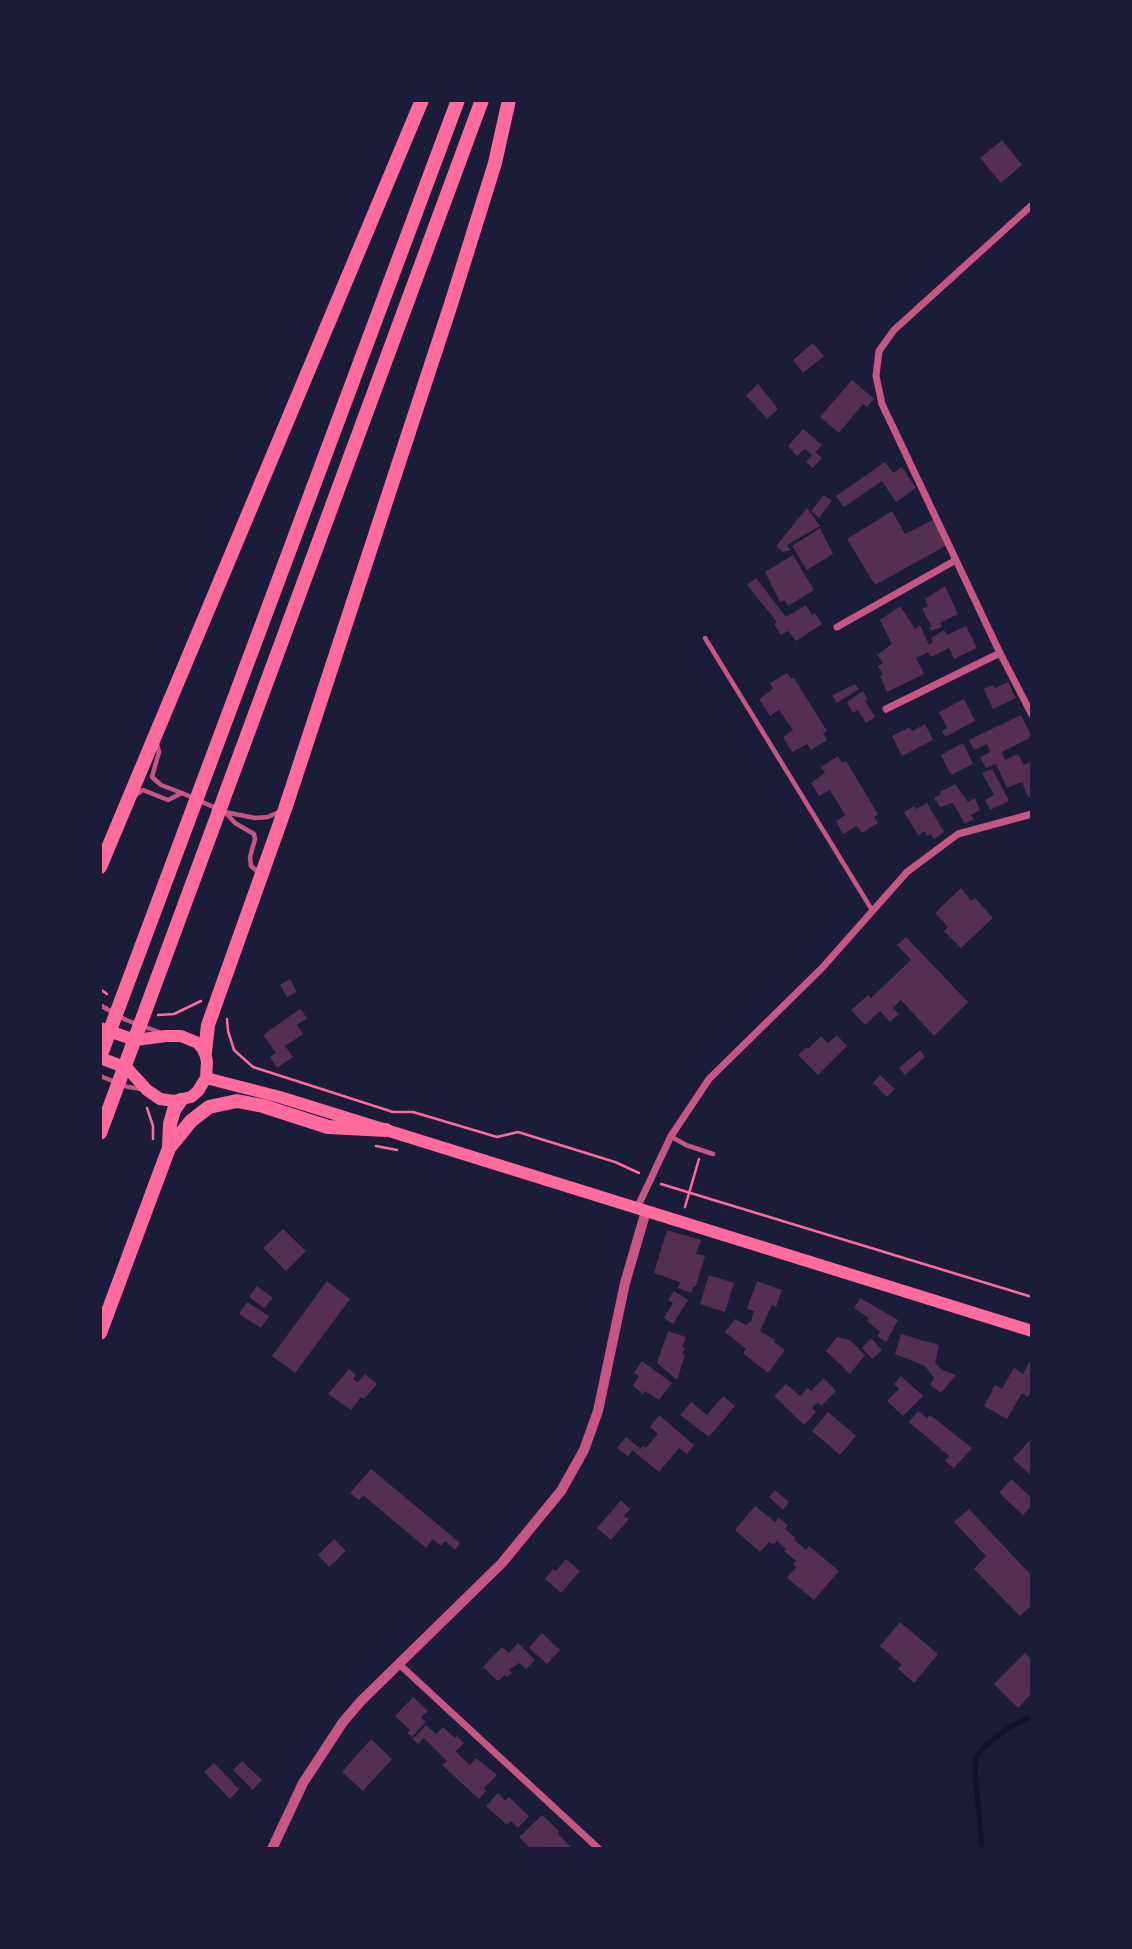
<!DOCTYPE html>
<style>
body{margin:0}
#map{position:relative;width:1132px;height:1949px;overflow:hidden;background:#1b1b3a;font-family:"Archivo Narrow",sans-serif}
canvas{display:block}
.frame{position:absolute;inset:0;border:102px solid #1b1b3a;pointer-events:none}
</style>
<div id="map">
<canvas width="1132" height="1949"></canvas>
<div class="frame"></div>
</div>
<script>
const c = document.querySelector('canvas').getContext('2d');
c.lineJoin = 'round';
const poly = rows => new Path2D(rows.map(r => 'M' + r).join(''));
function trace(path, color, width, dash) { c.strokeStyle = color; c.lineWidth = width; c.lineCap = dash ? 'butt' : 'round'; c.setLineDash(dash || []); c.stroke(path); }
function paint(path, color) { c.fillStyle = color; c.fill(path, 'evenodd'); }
const stream = poly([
 [982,1849,975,1770,976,1757,985,1746,1008,1728,1032,1716]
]);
const building = poly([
 [1002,140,1022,165,1001,183,980,158],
 [813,343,824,356,803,373,793,360],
 [852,380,874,399,867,407,863,404,839,433,820,417],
 [758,384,778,409,767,419,746,395],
 [803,429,822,445,815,452,822,458,813,468,806,462,812,455,805,449,797,456,788,446],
 [885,462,893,473,902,467,916,488,896,502,882,481,844,507,836,496],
 [824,495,832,501,819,518,811,511],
 [807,508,820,526,787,545,790,550,783,552,776,546],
 [892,511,905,534,935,519,947,545,875,585,847,539],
 [820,528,833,554,807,570,792,546],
 [793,555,814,590,788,606,784,600,780,602,765,572],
 [756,578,786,617,806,605,812,615,815,613,822,624,796,641,788,631,781,635,774,624,777,622,747,585],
 [945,586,958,614,940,623,942,627,931,631,929,627,932,627,922,609,928,606,925,599],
 [900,606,915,629,920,625,929,645,933,642,931,638,944,630,947,635,966,626,977,648,954,659,949,648,931,657,928,652,916,658,924,674,887,692,880,676,883,674,878,666,883,663,877,655,892,644,880,620],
 [787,673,791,679,794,678,827,731,823,733,827,740,811,750,807,744,792,752,783,737,793,730,779,710,770,716,759,699,773,689,770,683],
 [1008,682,1016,698,993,709,984,689,993,685,995,688],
 [855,684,859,689,837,703,832,695],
 [863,691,868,700,865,701,875,717,866,723,858,710,853,713,847,702],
 [964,699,975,721,945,737,942,731,947,728,939,712],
 [1021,715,1032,737,1002,752,1005,760,1018,754,1024,765,1032,761,1032,796,1028,797,1022,782,1007,788,996,764,986,768,980,757,990,752,987,744,974,750,969,740],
 [925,724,933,740,902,756,892,736,910,727,912,731],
 [963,743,973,764,951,775,941,755],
 [838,756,842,763,846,761,878,814,874,817,878,823,862,833,857,826,843,834,836,821,845,815,830,790,819,796,811,783,825,773,821,767],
 [992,769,1009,801,990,810,985,800,994,795,982,773],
 [955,784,968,802,975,798,980,810,971,815,974,819,965,824,953,803,940,807,934,798,941,794,940,792],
 [927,803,944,832,934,839,931,834,927,836,925,831,918,835,904,812,914,806,916,809],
 [961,888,971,901,975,898,993,918,961,948,944,931,948,927,935,913],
 [906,937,968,1002,934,1036,901,1000,893,1008,899,1014,890,1022,880,1011,865,1025,851,1010,868,995,871,998,911,960,897,945],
 [290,979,297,992,287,997,280,985],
 [300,1009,307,1018,297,1025,303,1034,285,1046,293,1057,277,1068,270,1057,276,1053,263,1035],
 [837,1035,847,1046,818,1075,798,1055,807,1047,808,1049,821,1036,828,1043],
 [920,1050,925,1057,905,1075,899,1068],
 [880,1075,895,1089,887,1097,873,1083],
 [283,1229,306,1251,286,1271,263,1248],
 [667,1230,701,1240,696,1254,705,1256,696,1286,694,1286,691,1293,678,1288,680,1282,654,1273],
 [709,1275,734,1283,725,1312,700,1304],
 [327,1281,350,1299,295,1373,272,1356],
 [757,1281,782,1290,776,1307,772,1305,760,1331,775,1340,774,1342,785,1350,768,1373,743,1353,746,1349,725,1332,735,1319,746,1325,751,1321,754,1311,747,1309],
 [257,1286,273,1298,264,1308,249,1297],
 [674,1291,688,1300,673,1324,664,1318,673,1303,668,1300],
 [860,1298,898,1320,886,1342,877,1336,880,1332,867,1321,869,1318,854,1308],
 [247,1302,269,1316,261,1328,239,1314],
 [668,1331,686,1337,682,1347,685,1348,682,1354,685,1355,677,1380,657,1363],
 [901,1334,939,1345,935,1363,942,1370,956,1375,941,1393,930,1385,934,1378,925,1366,895,1354],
 [837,1337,850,1340,865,1355,850,1374,826,1351],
 [871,1338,882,1350,872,1359,862,1348],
 [642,1361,672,1383,659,1400,645,1391,643,1394,633,1386,639,1376,634,1373],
 [1030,1361,1032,1362,1032,1390,1028,1397,1022,1393,1007,1419,984,1406,995,1385,1002,1389,1014,1368,1023,1374],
 [349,1369,356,1375,353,1379,358,1382,365,1374,377,1384,364,1399,361,1397,351,1410,328,1394],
 [901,1376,923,1396,903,1416,887,1401,899,1389,894,1384],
 [824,1378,836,1391,821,1406,818,1402,812,1408,816,1412,804,1425,774,1396,786,1384,800,1396,808,1388,811,1391],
 [723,1396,735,1406,709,1437,680,1415,691,1402,707,1415],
 [918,1411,927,1418,930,1415,972,1448,954,1468,945,1461,949,1456,909,1422],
 [828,1412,856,1436,840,1455,812,1431],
 [659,1415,694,1445,687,1454,679,1448,659,1472,632,1450,628,1456,617,1448,626,1437,641,1449,643,1446,646,1448,658,1434,650,1427],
 [1030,1440,1032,1442,1032,1476,1013,1459],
 [371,1469,460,1543,455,1550,445,1541,441,1546,433,1539,426,1548,363,1495,359,1500,350,1493],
 [1011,1479,1032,1498,1032,1505,1023,1515,999,1493],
 [775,1490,789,1502,783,1510,769,1497],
 [621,1500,630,1509,624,1516,629,1519,611,1540,597,1528],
 [755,1506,775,1522,779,1518,788,1525,785,1529,796,1538,794,1540,806,1550,809,1546,839,1571,814,1600,787,1578,796,1567,793,1564,796,1561,784,1551,786,1549,777,1541,773,1545,769,1542,760,1552,735,1530],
 [969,1509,1032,1576,1032,1605,1020,1616,974,1569,986,1556,954,1522],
 [334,1539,346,1551,329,1567,318,1555],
 [566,1559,580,1571,561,1593,545,1579,553,1569,556,1571],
 [900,1622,938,1654,914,1683,898,1669,902,1665,880,1646],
 [542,1633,560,1650,547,1664,529,1648],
 [518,1643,535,1660,526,1669,519,1663,509,1670,512,1673,507,1677,505,1675,498,1681,483,1667,502,1647,509,1653],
 [1025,1653,1032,1660,1032,1693,1018,1708,994,1684],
 [413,1697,428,1711,421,1717,426,1722,412,1737,407,1733,410,1730,395,1716],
 [426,1725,436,1734,443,1727,455,1738,457,1736,464,1743,456,1751,461,1757,470,1765,476,1758,497,1775,484,1788,486,1791,479,1799,442,1765,447,1761,424,1738,418,1744,413,1739],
 [371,1739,392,1759,363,1791,342,1772],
 [242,1761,262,1780,253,1790,233,1770],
 [214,1763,239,1789,230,1799,204,1772],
 [498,1793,505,1801,509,1797,529,1816,518,1828,511,1821,507,1825,486,1806],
 [542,1815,559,1831,558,1834,573,1849,542,1849,539,1846,536,1849,531,1849,519,1837]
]);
const path = poly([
 [100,989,107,994],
 [158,1015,174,1014,201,1001],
 [227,1019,228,1031,234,1050,253,1067,393,1112,413,1112,497,1137,518,1132,615,1162,639,1173],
 [147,1108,153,1126,153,1139],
 [376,1146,397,1150],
 [661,1184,1032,1297],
 [685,1207,699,1159]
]);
const service = poly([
 [705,638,872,910],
 [182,793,218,809],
 [134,796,143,790,168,800,182,793,161,785,152,777,159,752,157,744],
 [259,873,251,866,250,857,255,839,254,834,235,823,225,812,255,818,268,817,281,811],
 [100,1005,126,1020,159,1032],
 [100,1076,128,1087,142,1089],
 [672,1137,686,1145,713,1154]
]);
const minor = poly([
 [1032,205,894,330,879,351,876,376,882,404,1000,653,1032,715],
 [837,627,956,560],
 [886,709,1000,653],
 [637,1208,671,1136,709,1079,822,968,907,872,958,834,1032,814],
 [399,1664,599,1849]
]);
const tertiary = poly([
 [272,1849,303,1783,343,1722,361,1701,502,1563,561,1491,584,1450,598,1411,625,1283,646,1211]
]);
const secondary = poly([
 [100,1028,135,1040,166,1036,181,1036,198,1043,205,1052,207,1062,206,1078,198,1091,191,1097,174,1101,160,1099,147,1090,127,1068,100,1058],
 [206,1078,280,1097,1032,1331]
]);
const trunk = poly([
 [100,867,422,100],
 [205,1052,208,1025,285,809,451,304,495,163,509,100],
 [100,1057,458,100],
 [100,1133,482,100],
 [169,1147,170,1124,174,1110,181,1100],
 [100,1333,169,1148,191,1121,209,1107,237,1101,263,1106,328,1127,386,1130]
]);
trace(stream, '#12122b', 5);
paint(building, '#542f53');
trace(path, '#ff6b9d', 2.5);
trace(service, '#c65784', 4.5);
trace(minor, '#c65784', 7);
trace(tertiary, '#c65784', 10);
trace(secondary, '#ff6b9d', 12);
trace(trunk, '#ff6b9d', 14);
</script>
